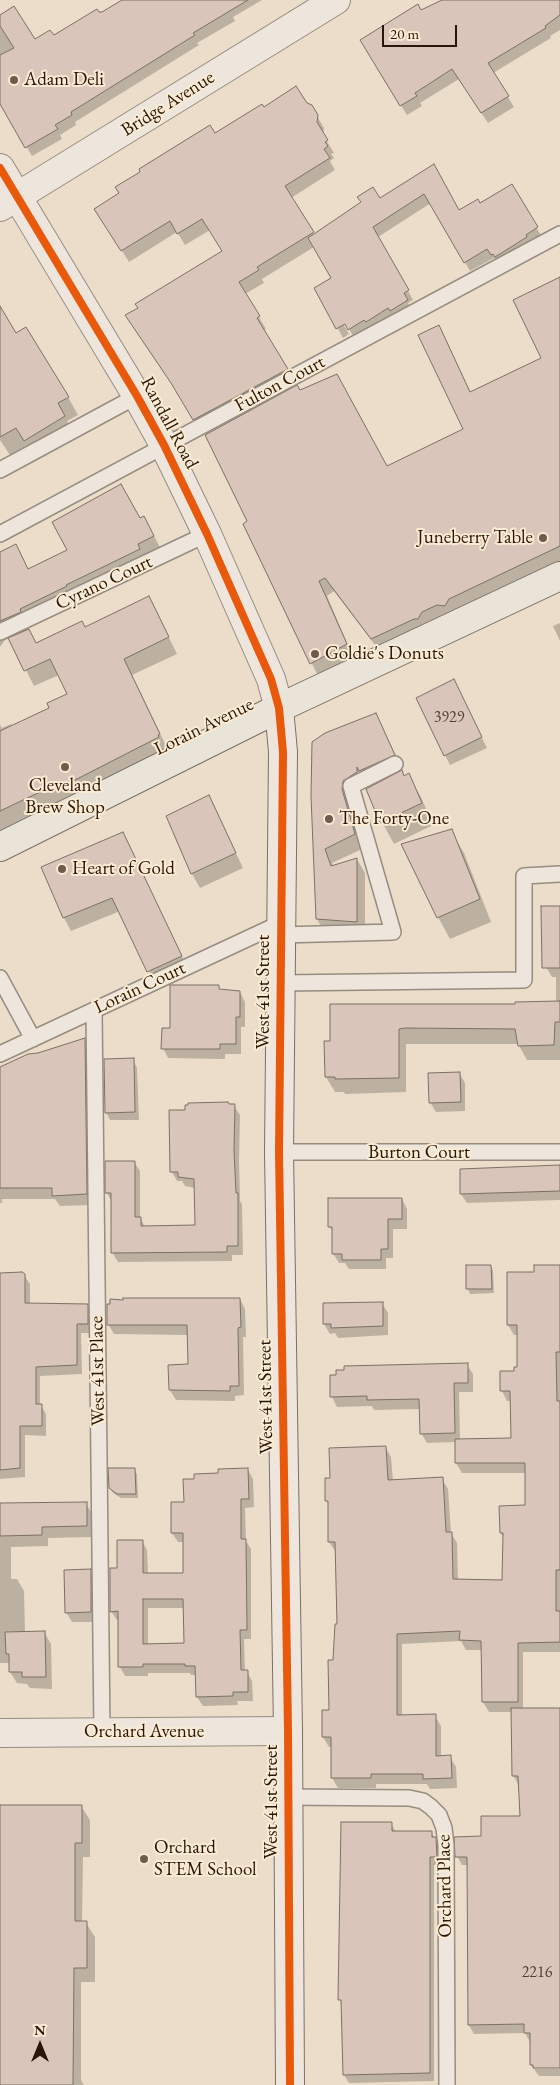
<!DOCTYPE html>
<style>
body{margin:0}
#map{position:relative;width:560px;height:2085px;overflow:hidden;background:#ebddca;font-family:"EB Garamond",serif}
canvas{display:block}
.north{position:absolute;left:15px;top:2020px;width:50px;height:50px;-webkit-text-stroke:4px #fbebd3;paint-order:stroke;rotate:0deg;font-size:14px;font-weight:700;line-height:20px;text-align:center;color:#271609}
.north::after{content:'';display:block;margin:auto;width:18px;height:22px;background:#271609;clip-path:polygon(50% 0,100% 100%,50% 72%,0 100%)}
.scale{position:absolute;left:382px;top:25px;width:75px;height:22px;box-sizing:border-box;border:2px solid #271609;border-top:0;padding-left:6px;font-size:15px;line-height:18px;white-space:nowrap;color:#271609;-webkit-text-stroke:4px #fbebd3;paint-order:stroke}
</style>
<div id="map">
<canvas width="560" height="2085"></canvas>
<div class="north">N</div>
<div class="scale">20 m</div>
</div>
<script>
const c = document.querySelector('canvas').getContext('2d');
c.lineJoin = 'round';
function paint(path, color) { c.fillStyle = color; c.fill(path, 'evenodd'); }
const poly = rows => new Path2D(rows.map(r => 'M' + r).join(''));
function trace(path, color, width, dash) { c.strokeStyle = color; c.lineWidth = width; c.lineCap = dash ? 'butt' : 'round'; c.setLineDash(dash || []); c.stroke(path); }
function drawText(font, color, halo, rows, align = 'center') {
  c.font = font + ' "EB Garamond",serif'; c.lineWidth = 4; c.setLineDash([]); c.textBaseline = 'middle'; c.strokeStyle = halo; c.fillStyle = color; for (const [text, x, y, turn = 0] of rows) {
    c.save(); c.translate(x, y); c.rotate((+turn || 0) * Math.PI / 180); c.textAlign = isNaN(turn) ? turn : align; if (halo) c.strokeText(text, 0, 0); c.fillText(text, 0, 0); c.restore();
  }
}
const shadow = poly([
 [124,0,262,0,233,17,235,21,197,43,199,45,75,122,76,125,60,135,62,139,32,156,0,101,0,16,35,41,53,36,98,13,102,13],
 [462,0,560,0,560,30,550,36,551,38,493,73,514,107,488,123,459,79,420,103,422,106,407,115,367,51,421,12],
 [306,104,317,116,324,128,323,135,334,153,331,154,334,158,330,161,335,170,291,198,314,235,380,200,433,166,459,212,480,205,511,186,542,237,497,264,494,258,470,271,431,203,378,237,413,300,408,303,412,310,354,338,343,318,340,319,349,334,343,338,316,288,332,278,314,247,262,279,264,283,245,294,266,329,263,330,293,381,201,431,179,395,126,316,223,252,210,230,185,245,177,232,129,262,103,220,215,134,263,109],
 [560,279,560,564,381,653,334,591,327,596,354,659,319,678,244,524,249,522,300,391,387,468,464,430,439,326,471,393,543,358],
 [0,312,16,335,68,397,78,415,67,421,74,434,35,458,27,445,10,455,0,440],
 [144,517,163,553,28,626,28,629,36,644,85,628,149,597,177,654,132,675,168,750,0,831,0,725,2,728,11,724,12,727,51,709,68,695,59,675,34,686,10,638,5,640,0,647,0,553,15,546,29,570],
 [560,623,560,641,553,626],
 [459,691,487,748,450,765,445,755],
 [376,714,402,769,400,770,404,777,408,775,421,797,433,825,394,844,382,822,400,773,399,771,351,795,362,849,332,863,333,866,357,859,365,873,365,936,325,933,317,919,312,796],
 [209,797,243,868,200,888,192,874,168,816],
 [451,831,464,853,491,922,450,939,438,917],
 [129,846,188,969,156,984,120,911,71,931,64,918,43,867],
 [560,907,560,1060,527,1060,518,1044,406,1044,406,1092,345,1094,344,1092,335,1092,326,1077,326,1042,516,1005,556,1003,556,977,552,977,543,962],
 [218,986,220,990,240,992,245,1002,245,1027,241,1027,241,1054,225,1054,225,1059,168,1058,163,1048,171,1030],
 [84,1039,91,1050,92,1205,60,1206,55,1199,2,1199,2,1203,0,1203,0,1068],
 [133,1060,137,1068,139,1120,110,1120,106,1112],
 [459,1073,465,1083,465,1111,436,1112,430,1102],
 [234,1106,240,1115,239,1160,240,1201,242,1204,243,1255,232,1255,232,1261,118,1262,112,1252,112,1202,107,1193,134,1162,140,1171,140,1217,145,1227,196,1227,195,1188,185,1186,182,1181,177,1181,172,1172],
 [560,1167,560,1200,467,1203,461,1194],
 [402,1199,407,1209,407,1229,393,1229,393,1258,386,1258,386,1269,349,1269,345,1263,339,1263,333,1253,333,1233,330,1227],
 [468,1266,491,1266,493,1271,494,1293,470,1294,468,1289],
 [560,1266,560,1652,523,1652,523,1709,560,1709,560,2066,534,2066,534,2069,560,2069,560,2076,539,2076,531,2065,530,2042,525,2033,474,2034,469,2025,469,1865,462,1865,457,1856,483,1837,521,1817,520,1784,518,1784,513,1775,513,1712,489,1712,483,1702,482,1650,466,1650,461,1641,402,1644,402,1716,435,1716,441,1726,441,1757,450,1757,456,1767,457,1788,430,1789,427,1784,376,1784,376,1788,338,1788,332,1778,332,1747,329,1747,323,1737,330,1711,338,1625,336,1552,329,1542,329,1506,327,1501,326,1479,331,1479,385,1447,391,1457,393,1481,442,1479,448,1489,451,1533,457,1543,458,1580,504,1581,504,1539,501,1533,527,1507,526,1473,462,1473,456,1463,456,1442,427,1443,421,1433,420,1409,374,1410,372,1406,337,1407,332,1397,467,1365,473,1374,473,1392,459,1392,460,1440,512,1439,512,1401,507,1401,502,1391,518,1368,518,1335,514,1335,508,1325,536,1274],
 [0,1274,24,1275,30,1284,30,1304,87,1305,93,1314,93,1333,81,1333,82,1374,40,1376,40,1404,46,1414,46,1436,25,1435,25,1477,0,1479],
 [240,1299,245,1309,246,1337,243,1337,244,1395,235,1396,235,1401,176,1400,170,1390,170,1366,189,1365,189,1335,114,1334,108,1324],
 [382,1303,388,1313,388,1335,338,1338,335,1333,330,1334,324,1324],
 [134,1469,137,1474,138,1498,121,1498,113,1493,110,1488],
 [248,1470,253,1479,254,1507,245,1508,246,1541,251,1549,251,1639,244,1639,245,1672,247,1672,252,1681,253,1701,237,1701,238,1705,203,1706,197,1697,197,1675,191,1675,190,1673,148,1673,148,1676,125,1676,120,1667,120,1620,117,1620,111,1611,119,1569,142,1541,147,1550,148,1574,184,1574,184,1542,178,1542,172,1533,195,1481,219,1474],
 [148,1608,185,1608,185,1644,148,1646],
 [0,1504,86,1504,93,1515,93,1537,48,1538,48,1546,11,1547,11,1579,17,1579,24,1591,25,1633,44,1632,51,1644,52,1689,30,1688,27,1684,17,1683,10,1672,10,1663,0,1663],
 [90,1570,96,1580,96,1622,72,1622,66,1612],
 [0,1806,81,1806,90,1820,90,1857,83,1857,82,1923,86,1923,95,1937,95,1982,81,1982,81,2080,84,2085,0,2085],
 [342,1824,391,1824,396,1832,431,1832,440,1846,441,1865,434,1865,434,2081,349,2083,344,2075,343,2005,340,2000]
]);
const building = poly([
 [122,0,248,0,193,33,195,35,71,112,72,115,55,125,58,129,25,148,0,104,0,55,14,48,0,26,0,15,14,6,35,39,50,30,54,35,97,9,99,12,102,12,122,0],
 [442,0,560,0,560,15,545,26,546,28,488,63,509,96,481,113,452,69,415,93,417,96,400,106,360,40,418,4,421,10,442,0],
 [296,86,307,103,312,105,318,115,317,122,328,140,325,142,328,146,324,149,330,158,285,186,314,232,257,267,259,270,239,282,260,316,257,318,288,369,193,420,171,383,125,315,138,308,135,304,222,251,202,219,177,234,170,221,121,251,94,209,119,193,115,187,140,172,139,169,210,125,215,133,262,104,264,107,296,86],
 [434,164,459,210,478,199,480,203,512,184,538,227,526,235,527,237,495,257,493,254,491,255,487,249,464,263,424,194,373,227,409,290,404,293,408,300,390,311,388,308,366,322,364,320,348,330,345,324,336,329,314,288,331,278,308,238,361,202,357,197,373,187,380,198,434,164],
 [560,277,560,546,449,599,445,606,437,605,422,612,418,619,414,619,371,639,325,578,319,581,347,644,310,664,243,524,247,521,205,435,297,385,300,390,337,374,387,466,463,429,418,335,439,325,470,392,541,358,513,300,560,277],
 [0,306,16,333,26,327,69,397,58,403,65,416,24,441,16,428,0,437,0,306],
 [121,484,140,518,144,516,154,536,138,544,140,549,66,585,67,586,20,609,21,612,0,621,0,552,16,544,28,569,67,550,52,522,121,484],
 [149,596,169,637,124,659,160,734,158,735,159,737,79,778,67,783,61,782,0,811,0,731,49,708,47,703,67,694,50,659,24,671,8,638,29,629,36,643,82,621,85,627,149,596],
 [454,679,482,737,444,756,416,698,454,679],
 [376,713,395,755,359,771,357,767,357,772,343,781,342,789,355,834,325,849,331,866,357,858,357,922,316,919,311,796,312,742,325,733,376,713],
 [402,770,404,776,409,773,422,803,380,823,366,789,402,770],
 [209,795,236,853,191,874,166,816,209,795],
 [452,829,480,899,437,918,401,844,452,829],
 [123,832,182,956,147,972,112,898,63,918,41,867,123,832],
 [541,906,560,906,560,968,542,968,541,906],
 [170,985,219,985,219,989,240,991,240,1017,236,1017,236,1044,220,1044,220,1049,161,1049,162,1028,170,1028,170,985],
 [560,1001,560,1022,555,1022,554,1045,518,1046,515,1029,405,1028,399,1029,399,1078,335,1079,335,1077,325,1077,324,1041,330,1041,330,1004,515,1004,515,1002,560,1001],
 [85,1038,87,1194,52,1196,52,1188,0,1188,0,1067,28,1054,38,1053,85,1038],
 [134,1058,135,1112,105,1113,104,1059,134,1058],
 [460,1072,461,1102,429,1103,428,1073,460,1072],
 [228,1102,229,1104,235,1104,234,1150,236,1193,238,1193,238,1246,227,1246,227,1252,111,1253,111,1193,105,1193,105,1161,135,1161,135,1217,141,1217,141,1226,195,1225,194,1179,178,1177,178,1172,170,1172,169,1110,185,1110,185,1105,188,1105,188,1103,228,1102],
 [560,1165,560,1191,460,1194,460,1169,560,1165],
 [328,1198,402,1198,402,1219,388,1219,388,1249,381,1249,381,1260,342,1260,342,1254,332,1254,332,1227,328,1227,328,1198],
 [466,1265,491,1265,492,1289,466,1289,466,1265],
 [534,1265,560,1265,560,1352,556,1352,557,1401,560,1401,560,1570,556,1570,556,1611,560,1611,560,1642,518,1643,518,1702,482,1702,481,1641,459,1640,460,1631,397,1634,397,1715,436,1714,436,1756,451,1755,452,1778,423,1779,423,1774,371,1774,371,1778,331,1778,331,1737,322,1737,322,1710,329,1710,328,1660,333,1660,335,1624,337,1624,335,1542,328,1542,328,1501,325,1501,325,1478,330,1478,329,1448,386,1446,388,1480,443,1477,446,1532,452,1532,453,1579,502,1580,503,1533,500,1533,499,1506,525,1505,525,1463,455,1463,455,1439,511,1438,510,1391,500,1391,500,1371,514,1371,514,1367,517,1367,517,1325,507,1325,507,1272,534,1272,534,1265],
 [22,1272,25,1274,25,1303,88,1304,88,1324,77,1324,77,1365,36,1367,36,1404,42,1404,42,1426,20,1426,20,1468,0,1470,0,1273,22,1272],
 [123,1298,240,1298,241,1327,238,1328,239,1386,230,1386,230,1391,169,1390,168,1365,188,1364,187,1325,107,1325,107,1304,110,1304,110,1299,123,1300,123,1298],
 [383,1302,383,1326,331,1328,331,1324,323,1324,323,1303,383,1302],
 [468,1363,468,1383,454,1383,455,1433,420,1434,419,1399,367,1400,367,1396,330,1397,330,1375,336,1375,336,1370,344,1370,344,1366,468,1363],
 [108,1468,135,1468,136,1494,117,1494,109,1488,108,1468],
 [248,1468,249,1499,241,1499,241,1539,246,1539,247,1630,240,1630,241,1670,248,1670,248,1692,233,1692,233,1696,196,1697,195,1666,185,1666,185,1664,143,1664,143,1667,118,1667,118,1611,110,1612,110,1568,117,1568,117,1540,143,1540,143,1573,183,1573,183,1533,171,1533,171,1502,184,1502,183,1479,194,1479,194,1474,218,1473,218,1469,248,1468],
 [143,1599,183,1599,184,1643,143,1644,143,1599],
 [87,1502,87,1526,42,1527,42,1535,0,1536,0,1503,87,1502],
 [91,1569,91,1612,65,1613,64,1570,91,1569],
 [45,1631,46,1677,22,1677,22,1672,9,1672,9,1654,6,1654,5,1632,45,1631],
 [511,1708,560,1708,560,2068,533,2068,533,2065,530,2065,530,2033,524,2033,524,2024,468,2025,467,1857,455,1857,454,1837,481,1836,481,1816,520,1816,518,1776,512,1776,511,1708],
 [0,1805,82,1805,82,1843,75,1843,75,1921,87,1921,87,1968,74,1968,73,2085,0,2085,0,1805],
 [341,1822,392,1822,392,1831,432,1831,432,1837,436,1837,437,1857,430,1857,430,2073,343,2075,341,2000,338,2000,341,1822]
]);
const lane = poly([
 [0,470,137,396],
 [0,534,560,234],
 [0,632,207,534],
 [281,935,393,932,351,786,395,764],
 [0,978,33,1039],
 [281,983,524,980,524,876,560,874],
 [94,1010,102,1732],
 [0,1054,281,923],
 [279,1152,560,1152],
 [288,1797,409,1798,423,1801,431,1807,439,1815,444,1828,446,1845,447,2085]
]);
const street = poly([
 [0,168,137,396,164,445,207,534,271,679,279,708],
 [0,207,336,0],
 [0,1733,288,1731]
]);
const secondary = poly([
 [279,708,283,752,279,1152,288,1731,290,2085]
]);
const primary = poly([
 [0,847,279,708,560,576]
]);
const cycleway = poly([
 [0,168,137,396,164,445,207,534,271,679,279,708,283,752,279,1152,288,1731,290,2085]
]);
const markers = [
 [14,80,5,"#6c5c4d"],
 [543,538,5,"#6c5c4d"],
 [315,654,5,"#6c5c4d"],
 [65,767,5,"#6c5c4d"],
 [329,819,5,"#6c5c4d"],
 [62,869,5,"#6c5c4d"],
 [144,1859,5,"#6c5c4d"]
];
const numberNames = [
 ["3929",449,718],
 ["2216",537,1973]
];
const poiNames = [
 ["Adam Deli",24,80],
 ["Juneberry Table",533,538,"right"],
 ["Goldie's Donuts",325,654],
 ["Cleveland",65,786,"center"],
 ["Brew Shop",65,808,"center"],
 ["The Forty-One",339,819],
 ["Heart of Gold",72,869],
 ["Orchard",154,1848],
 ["STEM School",154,1870]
];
const streetNames = [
 ["Bridge Avenue",168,104,-32],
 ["Fulton Court",280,384,-28],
 ["Randall Road",169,423,62],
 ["Cyrano Court",104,583,-25],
 ["Lorain Avenue",204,727,-26],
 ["Lorain Court",140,988,-25],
 ["West 41st Street",264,992,-90],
 ["Burton Court",419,1153],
 ["West 41st Place",98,1371,-91],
 ["West 41st Street",266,1397,-91],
 ["Orchard Avenue",144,1732],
 ["West 41st Street",272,1802,-90],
 ["Orchard Place",445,1886,-91]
];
paint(shadow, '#0003');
paint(building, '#d9c5ba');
trace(building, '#7a7065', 1);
trace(lane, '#968c7f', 18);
trace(street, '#968c7f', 30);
trace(secondary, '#7a7065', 30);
trace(primary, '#7a7065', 30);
trace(lane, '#eee6dd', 15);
trace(street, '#eee6dd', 28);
trace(secondary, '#eee6dd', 28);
trace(primary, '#eae3d8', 28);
trace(cycleway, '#e8590c', 8);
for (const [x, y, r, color] of markers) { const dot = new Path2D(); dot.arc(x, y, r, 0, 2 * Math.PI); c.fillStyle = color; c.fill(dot); trace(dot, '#fbebd3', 2); }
drawText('16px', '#544235', null, numberNames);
drawText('19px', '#271609', '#fbebd3', poiNames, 'left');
drawText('19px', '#271609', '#fbebd3', streetNames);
</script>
